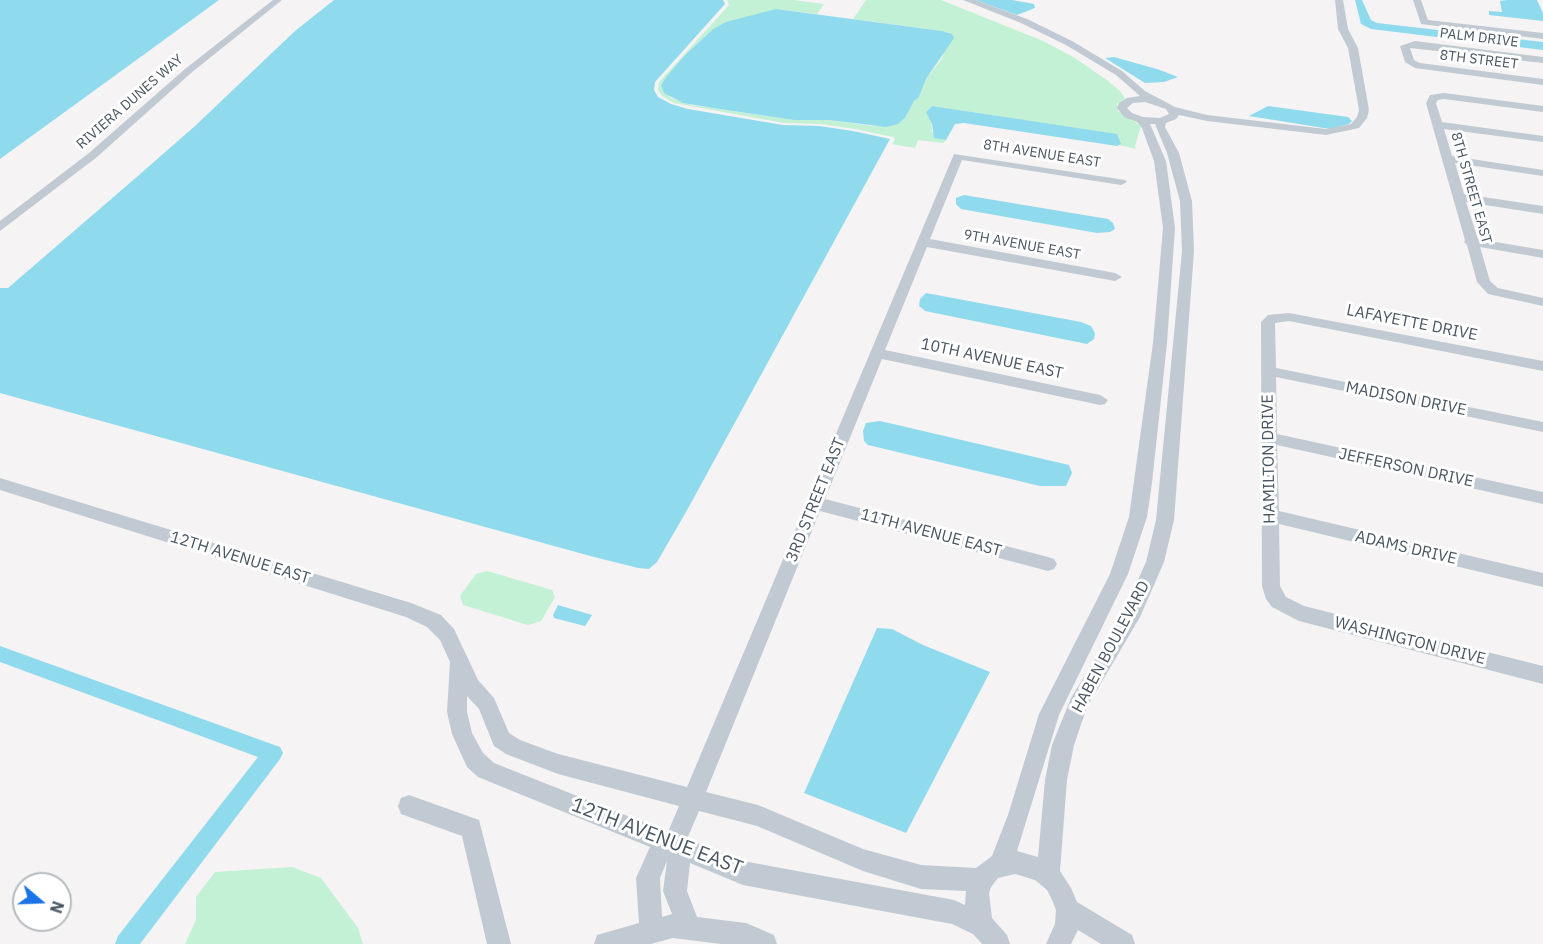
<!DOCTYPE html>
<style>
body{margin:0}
#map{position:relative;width:1543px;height:944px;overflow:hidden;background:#f5f3f3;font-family:"IBM Plex Sans",sans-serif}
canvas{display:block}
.north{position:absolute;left:12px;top:872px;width:60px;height:60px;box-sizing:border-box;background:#fff;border:2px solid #b7bbc0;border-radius:50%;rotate:109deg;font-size:16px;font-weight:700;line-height:24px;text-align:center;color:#4a5661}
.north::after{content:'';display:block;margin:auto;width:21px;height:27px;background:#1a73e8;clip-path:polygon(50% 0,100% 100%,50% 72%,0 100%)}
</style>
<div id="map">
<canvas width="1543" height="944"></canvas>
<div class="north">N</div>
</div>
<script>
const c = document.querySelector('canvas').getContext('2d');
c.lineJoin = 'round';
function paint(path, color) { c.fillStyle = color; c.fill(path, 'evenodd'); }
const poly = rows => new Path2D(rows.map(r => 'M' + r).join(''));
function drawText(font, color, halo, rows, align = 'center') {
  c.font = font + ' "IBM Plex Sans",sans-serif'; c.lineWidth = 6; c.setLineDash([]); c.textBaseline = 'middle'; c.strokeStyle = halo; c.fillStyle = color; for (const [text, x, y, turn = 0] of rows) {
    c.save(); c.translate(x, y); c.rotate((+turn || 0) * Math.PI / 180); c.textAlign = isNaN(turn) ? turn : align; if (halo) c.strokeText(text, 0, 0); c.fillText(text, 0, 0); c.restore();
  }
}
const green = poly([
 [727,0,793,0,824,4,817,14,776,9,713,29,686,54,661,85,671,98,692,105,794,120,829,120,872,126,898,124,905,118,914,101,919,97,926,79,940,61,950,41,942,31,853,19,866,0,941,0,1043,41,1075,58,1108,81,1121,92,1125,99,1117,104,1118,111,1141,126,1135,146,1136,149,997,116,932,106,926,112,931,119,932,132,941,139,946,140,943,143,918,140,915,148,892,144,895,139,893,137,855,129,820,124,784,123,674,103,662,96,658,90,659,82,729,5],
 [487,571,552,590,555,597,541,621,528,625,463,605,460,596,476,574],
 [292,867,321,878,358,928,363,944,185,944,196,920,196,897,215,872]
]);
const water = poly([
 [0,0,219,0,0,159],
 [334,0,723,0,725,4,655,82,654,90,658,97,671,104,688,109,783,125,819,126,853,131,890,139,686,512,657,562,649,569,638,568,594,557,0,393,0,288,8,288,139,175,195,126,295,31],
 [975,0,1012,0,1034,4,1035,8,1017,15],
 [1355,0,1362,0,1371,20,1377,23,1543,42,1543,50,1371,29,1361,24],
 [1507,0,1537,0,1543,13,1543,21,1489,15,1489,11,1502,12,1500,1],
 [776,9,942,31,952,34,954,38,926,79,919,97,914,101,905,118,898,124,886,127,829,120,794,120,713,108,683,103,664,93,661,85,667,76,686,54,713,29,726,22],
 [1114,57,1157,69,1178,77,1164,82,1145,83,1105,58],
 [932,106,1117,134,1121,144,1117,146,964,123,955,124,946,140,934,138,932,124,926,112],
 [1268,106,1348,117,1352,121,1349,124,1330,129,1249,116],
 [964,195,1108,219,1113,223,1115,229,1110,232,1097,233,961,209,956,204,956,198],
 [926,293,1081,322,1091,326,1095,333,1094,339,1087,344,925,311,919,306,920,299],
 [880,421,1069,465,1072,473,1066,486,1040,486,868,445,864,441,863,431,866,423],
 [558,605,592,615,585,626,554,618,553,615],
 [877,628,892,629,923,645,990,672,906,833,804,793]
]);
const canal = poly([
 [0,646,280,747,283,753,280,759,140,944,115,944,118,936,258,757,0,662,0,646]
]);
const minor = poly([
 [273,0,282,0,191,73,97,157,0,231,0,221,89,153,185,69,273,0],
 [963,0,975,0,1027,19,1072,41,1122,71,1145,91,1175,107,1207,115,1326,129,1351,124,1357,117,1359,110,1348,48,1338,29,1335,0,1343,0,1348,29,1358,48,1369,110,1367,118,1359,128,1326,135,1207,121,1179,115,1176,119,1166,123,1165,127,1179,153,1192,201,1194,251,1174,520,1164,562,1140,617,1087,707,1074,745,1067,780,1060,871,1071,888,1077,902,1132,935,1135,944,1101,944,1078,930,1071,944,1046,944,1055,924,1056,910,1053,902,1047,890,1035,880,1015,874,998,878,991,887,989,893,992,918,1007,935,1010,944,982,944,973,934,952,924,743,885,690,863,687,891,697,917,746,923,774,935,777,944,721,944,673,938,651,944,594,944,597,935,639,923,636,878,650,847,478,777,467,767,452,734,447,712,450,662,440,640,427,627,406,617,0,490,0,478,411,603,441,615,454,629,478,680,494,698,509,733,520,740,558,754,687,787,954,154,1125,180,1127,182,1121,185,962,160,930,239,1115,273,1122,277,1115,281,927,247,885,350,1100,395,1108,400,1105,404,1100,405,882,359,825,499,1048,557,1054,559,1057,564,1054,569,1048,571,820,511,706,792,758,805,863,849,921,865,976,868,992,856,1008,815,1039,714,1110,574,1129,517,1153,343,1163,228,1154,161,1142,128,1137,122,1124,117,1117,108,1119,103,1127,98,1140,96,1116,75,1066,45,1021,23,963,0],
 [1145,102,1166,109,1169,114,1160,118,1143,117,1132,113,1127,108,1133,103,1145,102],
 [1150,124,1155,124,1167,153,1180,201,1182,251,1156,520,1146,562,1123,613,1071,698,1052,745,1045,780,1038,857,1017,851,1059,715,1128,574,1147,517,1152,483,1167,343,1175,228,1166,161,1150,124],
 [467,696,479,709,494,746,506,754,558,774,679,806,668,832,494,763,483,753,472,733,467,712,467,696],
 [699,811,757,826,863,871,921,889,966,891,965,905,954,900,743,861,687,839,699,811],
 [667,861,663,891,672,914,662,917,660,878,667,861],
 [1413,0,1421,0,1428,20,1543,33,1543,39,1421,24,1413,0],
 [1415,41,1543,57,1543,63,1410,48,1414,60,1420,63,1543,79,1543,85,1415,68,1405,62,1400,46,1415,41],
 [1444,93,1543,106,1543,112,1444,99,1438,100,1436,103,1442,122,1543,136,1543,142,1444,129,1452,156,1543,170,1543,176,1455,163,1464,194,1543,206,1543,214,1466,202,1478,239,1543,250,1543,258,1480,247,1490,281,1498,288,1543,298,1543,306,1488,294,1477,282,1467,245,1464,242,1465,240,1426,103,1430,95,1444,93],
 [1289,313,1543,361,1543,371,1289,321,1275,323,1276,368,1543,422,1543,432,1276,377,1277,434,1543,492,1543,504,1277,445,1279,511,1543,573,1543,587,1279,524,1280,586,1286,597,1304,606,1543,666,1543,684,1299,621,1272,607,1266,599,1262,586,1261,322,1268,315,1289,313],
 [409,795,479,820,511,944,487,944,462,836,401,814,398,806,401,798,409,795]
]);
const farStreetnames = [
 ["PALM DRIVE",1479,38,7],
 ["8TH STREET",1479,60,7],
 ["RIVIERA DUNES WAY",130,102,-41],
 ["8TH AVENUE EAST",1042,154,9],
 ["8TH STREET EAST",1471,188,74],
 ["9TH AVENUE EAST",1022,245,10]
];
const streetNames = [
 ["LAFAYETTE DRIVE",1412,323,11],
 ["10TH AVENUE EAST",992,359,12],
 ["MADISON DRIVE",1406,399,11],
 ["HAMILTON DRIVE",1269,459,-91],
 ["JEFFERSON DRIVE",1406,468,12],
 ["3RD STREET EAST",816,500,-68],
 ["11TH AVENUE EAST",931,533,15],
 ["ADAMS DRIVE",1406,548,13],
 ["12TH AVENUE EAST",240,558,17],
 ["WASHINGTON DRIVE",1410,641,14],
 ["HABEN BOULEVARD",1111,647,-62]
];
const nearStreetnames = [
 ["12TH AVENUE EAST",657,837,21]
];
paint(green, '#c3f1d5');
paint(water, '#90daee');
paint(canal, '#90daee');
paint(minor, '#c1cad2');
drawText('14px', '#4a5661', '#fff', farStreetnames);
drawText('16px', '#4a5661', '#fff', streetNames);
drawText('20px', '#4a5661', '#fff', nearStreetnames);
</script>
